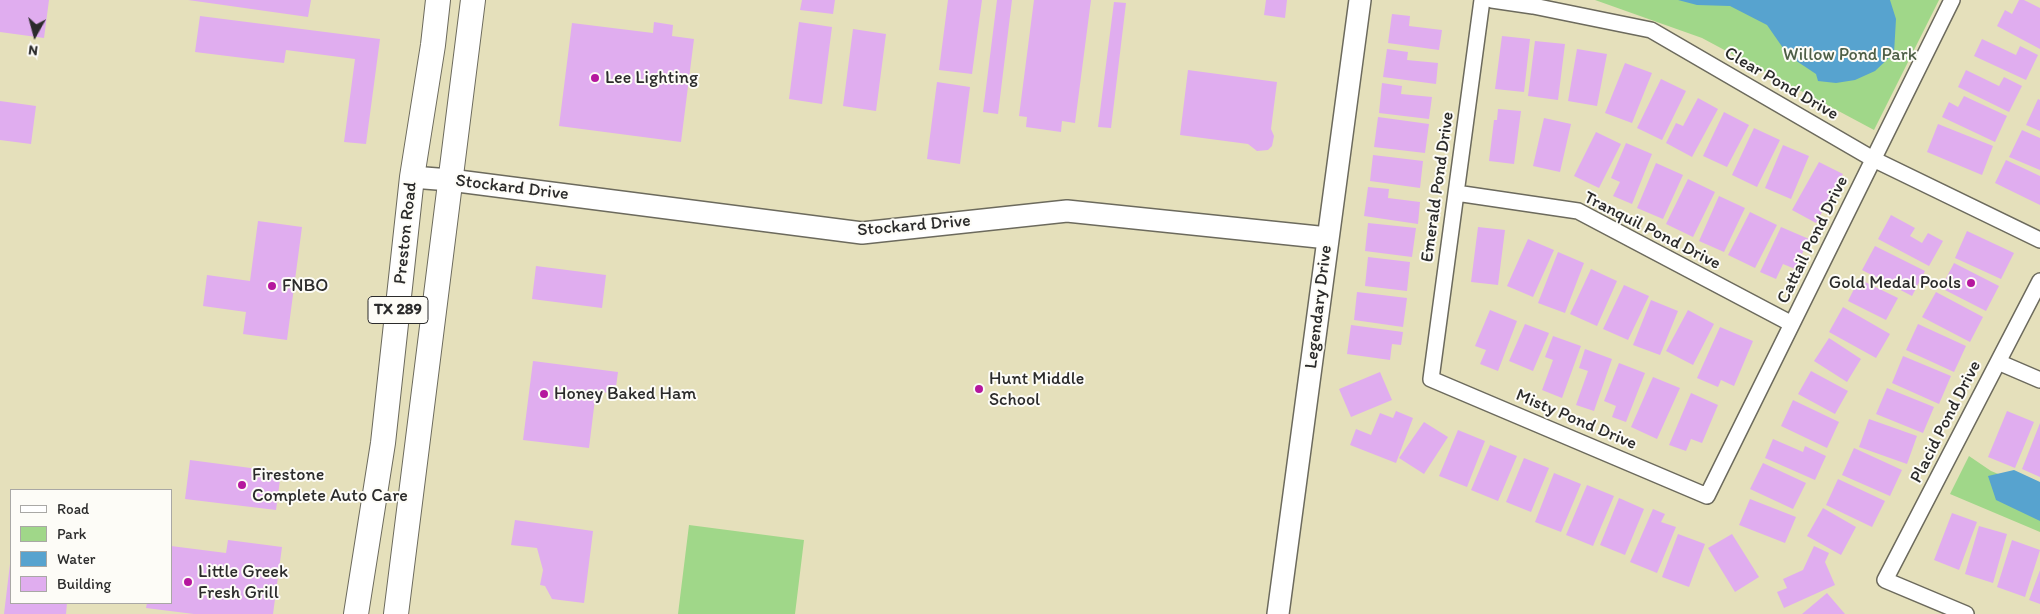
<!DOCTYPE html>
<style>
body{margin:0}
#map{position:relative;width:2040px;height:614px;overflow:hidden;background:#e5e0bb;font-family:Itim,sans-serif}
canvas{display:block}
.legend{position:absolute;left:10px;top:489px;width:162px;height:115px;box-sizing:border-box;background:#fdfcf7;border:1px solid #a9a8a5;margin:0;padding:6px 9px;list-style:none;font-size:15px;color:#2b2b2b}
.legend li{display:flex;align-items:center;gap:10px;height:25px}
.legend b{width:25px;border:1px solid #a9a8a5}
.north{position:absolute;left:10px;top:10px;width:50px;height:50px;-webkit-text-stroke:4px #fdfcf7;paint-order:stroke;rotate:187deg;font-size:14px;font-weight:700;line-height:20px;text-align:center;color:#2b2b2b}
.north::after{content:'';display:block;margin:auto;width:18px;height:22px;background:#2b2b2b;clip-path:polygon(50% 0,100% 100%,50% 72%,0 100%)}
</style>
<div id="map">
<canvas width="2040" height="614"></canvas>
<ul class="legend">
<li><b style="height:6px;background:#fff"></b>Road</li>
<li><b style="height:14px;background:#a0d789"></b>Park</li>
<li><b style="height:14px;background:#57a3cf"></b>Water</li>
<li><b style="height:14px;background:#e0adef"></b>Building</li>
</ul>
<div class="north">N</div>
</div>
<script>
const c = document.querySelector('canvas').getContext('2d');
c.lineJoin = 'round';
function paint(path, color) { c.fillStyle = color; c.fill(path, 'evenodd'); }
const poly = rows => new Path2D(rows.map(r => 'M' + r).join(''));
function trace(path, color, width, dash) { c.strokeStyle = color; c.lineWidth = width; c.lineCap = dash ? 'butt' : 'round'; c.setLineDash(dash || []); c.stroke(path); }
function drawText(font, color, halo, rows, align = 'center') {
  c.font = font + ' Itim,sans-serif'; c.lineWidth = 4; c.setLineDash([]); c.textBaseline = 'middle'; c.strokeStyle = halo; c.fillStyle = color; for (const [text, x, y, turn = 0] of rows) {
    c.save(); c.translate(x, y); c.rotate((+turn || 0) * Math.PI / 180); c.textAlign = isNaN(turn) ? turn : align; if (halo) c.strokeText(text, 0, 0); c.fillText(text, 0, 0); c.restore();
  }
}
const green = poly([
 [1595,0,1939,0,1874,130,1702,38],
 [1969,456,1991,471,2040,491,2040,532,1950,494],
 [689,525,804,540,795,614,678,614]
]);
const water = poly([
 [1678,0,1890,0,1896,19,1894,53,1875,71,1855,80,1836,83,1818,81,1816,74,1795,60,1783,48,1767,25,1730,6,1697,5],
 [2014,470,2040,482,2040,521,1996,500,1988,476]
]);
const building = poly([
 [0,0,49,0,44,38,0,32],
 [188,0,311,0,308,17],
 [802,0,835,0,833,14,800,10],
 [948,0,982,0,972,74,939,70],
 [997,0,1012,0,998,114,983,112],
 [1034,0,1091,0,1075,123,1062,121,1061,132,1026,127,1027,117,1019,116],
 [1266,0,1287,0,1285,18,1264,15],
 [2019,0,2024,0,2040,8,2040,49,1997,26,2005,10,2012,14],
 [1114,2,1126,3,1111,128,1098,127],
 [1392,14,1410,16,1409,26,1442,30,1439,50,1388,43],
 [200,16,380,39,366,144,344,142,355,59,286,50,284,63,195,52],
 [654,22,673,25,672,36,694,39,681,142,559,126,572,23,653,33],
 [799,22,832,27,822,104,789,99],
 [853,29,886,34,876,111,843,106],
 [1502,36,1530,39,1524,92,1495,89],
 [1982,39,2016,55,2020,46,2038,55,2026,80,1974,56],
 [1535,41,1565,44,1558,100,1528,96],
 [1387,49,1408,52,1407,60,1438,63,1436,84,1383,77],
 [1577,49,1607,54,1597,106,1568,101],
 [1625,63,1652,73,1632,123,1605,113],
 [1188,70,1277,82,1271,129,1274,136,1272,146,1268,150,1257,151,1248,144,1180,135],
 [1966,70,1999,86,2004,77,2022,86,2009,112,1958,87],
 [1661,79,1686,91,1662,140,1637,128],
 [937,82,970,87,960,164,927,159],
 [1382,83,1402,86,1401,94,1432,97,1429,119,1379,113],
 [1964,96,2007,116,1995,142,1942,117,1949,102,1958,107],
 [1698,98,1718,109,1692,157,1666,143,1676,123,1683,126],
 [2038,99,2040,100,2040,131,2026,125],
 [0,101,36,106,31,144,0,140],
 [1498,109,1521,111,1514,164,1489,161,1494,120,1497,120],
 [1724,112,1749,125,1727,167,1703,156],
 [1378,117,1429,124,1425,153,1374,147],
 [1544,118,1571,124,1560,172,1533,166],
 [1938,124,1993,146,1982,175,1927,152],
 [1754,128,1780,140,1757,187,1732,175],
 [2022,130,2040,138,2040,170,2009,157],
 [1596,132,1621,144,1599,188,1574,176],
 [1626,143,1652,154,1632,204,1613,196,1620,182,1611,178],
 [1783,145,1809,156,1791,199,1765,188],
 [1373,155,1423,161,1420,188,1370,181],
 [2006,160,2040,176,2040,205,1995,183],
 [1819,162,1843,174,1816,223,1792,210],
 [1656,163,1683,175,1663,219,1637,208],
 [1688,179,1715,192,1693,237,1666,224],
 [1368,187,1389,189,1388,198,1420,202,1418,224,1364,216],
 [1719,196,1745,208,1724,252,1699,241],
 [1750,212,1777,225,1755,268,1728,255],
 [1891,215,1915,228,1910,236,1922,243,1928,233,1943,241,1929,266,1878,239],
 [258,221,302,227,287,340,243,334,246,312,203,306,207,275,250,281],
 [1368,223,1416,228,1412,257,1365,251],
 [1478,227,1505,230,1498,285,1471,282],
 [1781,227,1809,239,1795,269,1783,264,1776,279,1760,272],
 [1967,231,2014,253,2001,279,1955,258],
 [1528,239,1554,250,1533,297,1507,286],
 [1875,246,1925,271,1912,296,1862,270],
 [1558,252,1584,263,1565,313,1538,303],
 [1368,257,1410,262,1407,291,1365,286],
 [1954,263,1999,286,1986,311,1941,288],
 [536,266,606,275,602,308,532,299],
 [1591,269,1617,281,1597,326,1570,314],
 [1859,279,1898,298,1886,320,1848,301],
 [1624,285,1649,296,1628,340,1603,329],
 [1357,292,1407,298,1403,327,1354,320],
 [1936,292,1983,317,1970,342,1922,317],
 [1651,300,1678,311,1660,355,1633,345],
 [1843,307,1890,334,1876,358,1829,332],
 [1490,310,1517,321,1498,371,1480,364,1486,350,1475,346],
 [1688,310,1714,324,1693,365,1666,351],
 [1525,324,1549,333,1533,371,1509,361],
 [1918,324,1966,346,1954,372,1906,350],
 [1351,325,1403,332,1401,345,1392,344,1390,360,1347,354],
 [1720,327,1753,341,1734,386,1721,380,1718,387,1697,378],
 [1553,336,1581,346,1562,398,1542,390,1553,360,1545,357],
 [1829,338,1861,359,1847,382,1814,361],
 [1585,349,1612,359,1594,411,1576,405,1588,371,1579,368],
 [1903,356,1951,376,1939,404,1892,383],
 [533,361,618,372,615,394,596,391,589,448,523,440],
 [1619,363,1645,373,1626,422,1612,417,1616,406,1604,401],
 [1811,371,1848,391,1835,414,1798,394],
 [1380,372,1392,400,1351,417,1339,389],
 [1653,377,1680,388,1657,439,1631,427],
 [1887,388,1934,407,1923,433,1876,414],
 [1691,393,1718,405,1702,443,1691,439,1686,451,1669,445],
 [1793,400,1839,422,1827,448,1781,426],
 [1396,411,1413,418,1396,463,1350,445,1356,429,1371,435,1380,413,1393,418],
 [2007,411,2034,422,2015,468,1988,457],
 [1869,419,1917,436,1907,464,1859,447],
 [1424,422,1448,437,1424,474,1399,458],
 [2040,423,2040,477,2022,469],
 [1458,430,1485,441,1467,487,1439,476],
 [1773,439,1803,452,1805,446,1826,456,1815,480,1765,458],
 [1490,445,1517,456,1498,501,1471,490],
 [1854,448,1902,470,1890,496,1842,475],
 [1524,458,1549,468,1531,512,1506,502],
 [190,460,281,472,276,510,185,499],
 [1763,463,1806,483,1793,509,1750,489],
 [1554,473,1581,484,1561,532,1535,522],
 [1838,479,1885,501,1872,527,1826,505],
 [1587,485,1614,496,1593,546,1566,535],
 [1619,498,1644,509,1625,555,1600,545],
 [1750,499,1796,517,1785,543,1739,525],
 [1823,508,1856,527,1841,555,1807,536],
 [1653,509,1665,514,1661,522,1676,527,1657,573,1630,562],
 [1952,513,1977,522,1959,570,1934,560],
 [515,520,593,531,584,603,552,599,545,586,540,585,543,570,537,548,511,545],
 [1979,526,2007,534,1993,583,1965,574],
 [1678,534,1705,544,1689,587,1662,577],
 [1732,534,1759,577,1735,592,1708,548],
 [228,540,282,547,273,614,194,614,146,608,147,603,171,603,171,546,226,553],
 [2012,540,2040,550,2025,597,1997,587],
 [1814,546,1829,553,1825,562,1835,585,1784,608,1777,592,1787,588,1783,579,1803,570],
 [10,564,11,603,67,603,66,614,4,614],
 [2040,570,2040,604,2029,600],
 [1827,593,1845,614,1802,614]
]);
const street = poly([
 [1482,0,1431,379,1707,496,1952,0],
 [1492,0,1533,6,1651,30,1873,159,2040,240],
 [1456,193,1578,211,1792,324],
 [1998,362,2040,380],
 [1966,614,1885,580,2040,281]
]);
const secondary = poly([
 [412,177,450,180,862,233,1067,211,1328,238],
 [1278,614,1360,0]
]);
const primary = poly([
 [356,614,383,443,412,177,433,45,438,0],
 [396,614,473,0]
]);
const markers = [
 [595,78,5,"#b5179e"],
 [1971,283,5,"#b5179e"],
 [272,286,5,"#b5179e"],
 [979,389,5,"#b5179e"],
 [544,394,5,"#b5179e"],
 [242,485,5,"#b5179e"],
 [188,582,5,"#b5179e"]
];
const shields = [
 [398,310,60]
];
const shieldNames = [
 ["TX 289",398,310]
];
const parkNames = [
 ["Willow Pond Park",1850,55]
];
const poiNames = [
 ["Lee Lighting",605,78],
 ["Gold Medal Pools",1961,283,"right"],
 ["FNBO",282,286],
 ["Hunt Middle",989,379],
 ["School",989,400],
 ["Honey Baked Ham",554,394],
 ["Firestone",252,475],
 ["Complete Auto Care",252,496],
 ["Little Greek",198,572],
 ["Fresh Grill",198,593]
];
const streetNames = [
 ["Clear Pond Drive",1781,84,30],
 ["Emerald Pond Drive",1438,187,-82],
 ["Stockard Drive",512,188,7],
 ["Stockard Drive",914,226,-5],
 ["Tranquil Pond Drive",1652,231,27],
 ["Preston Road",406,233,-84],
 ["Cattail Pond Drive",1813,240,-64],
 ["Legendary Drive",1319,307,-83],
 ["Misty Pond Drive",1576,420,23],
 ["Placid Pond Drive",1946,422,-63]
];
paint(green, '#a0d789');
paint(water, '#57a3cf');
paint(building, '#e0adef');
trace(street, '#6c6a5d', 18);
trace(secondary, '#6c6a5d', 24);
trace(primary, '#6c6a5d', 26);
trace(street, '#fff', 15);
trace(secondary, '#fff', 21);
trace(primary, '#fff', 24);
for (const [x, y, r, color] of markers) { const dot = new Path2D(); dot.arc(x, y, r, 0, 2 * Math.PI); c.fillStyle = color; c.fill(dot); trace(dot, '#fdfcf7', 2); }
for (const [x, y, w] of shields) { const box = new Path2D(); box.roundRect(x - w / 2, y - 13.5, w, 27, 4); c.fillStyle = '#fdfcf7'; c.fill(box); trace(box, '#2b2b2b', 1); }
drawText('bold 16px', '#2b2b2b', null, shieldNames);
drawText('18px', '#4e5f47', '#fdfcf7', parkNames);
drawText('18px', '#2b2b2b', '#fdfcf7', poiNames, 'left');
drawText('18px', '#2b2b2b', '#fdfcf7', streetNames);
</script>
